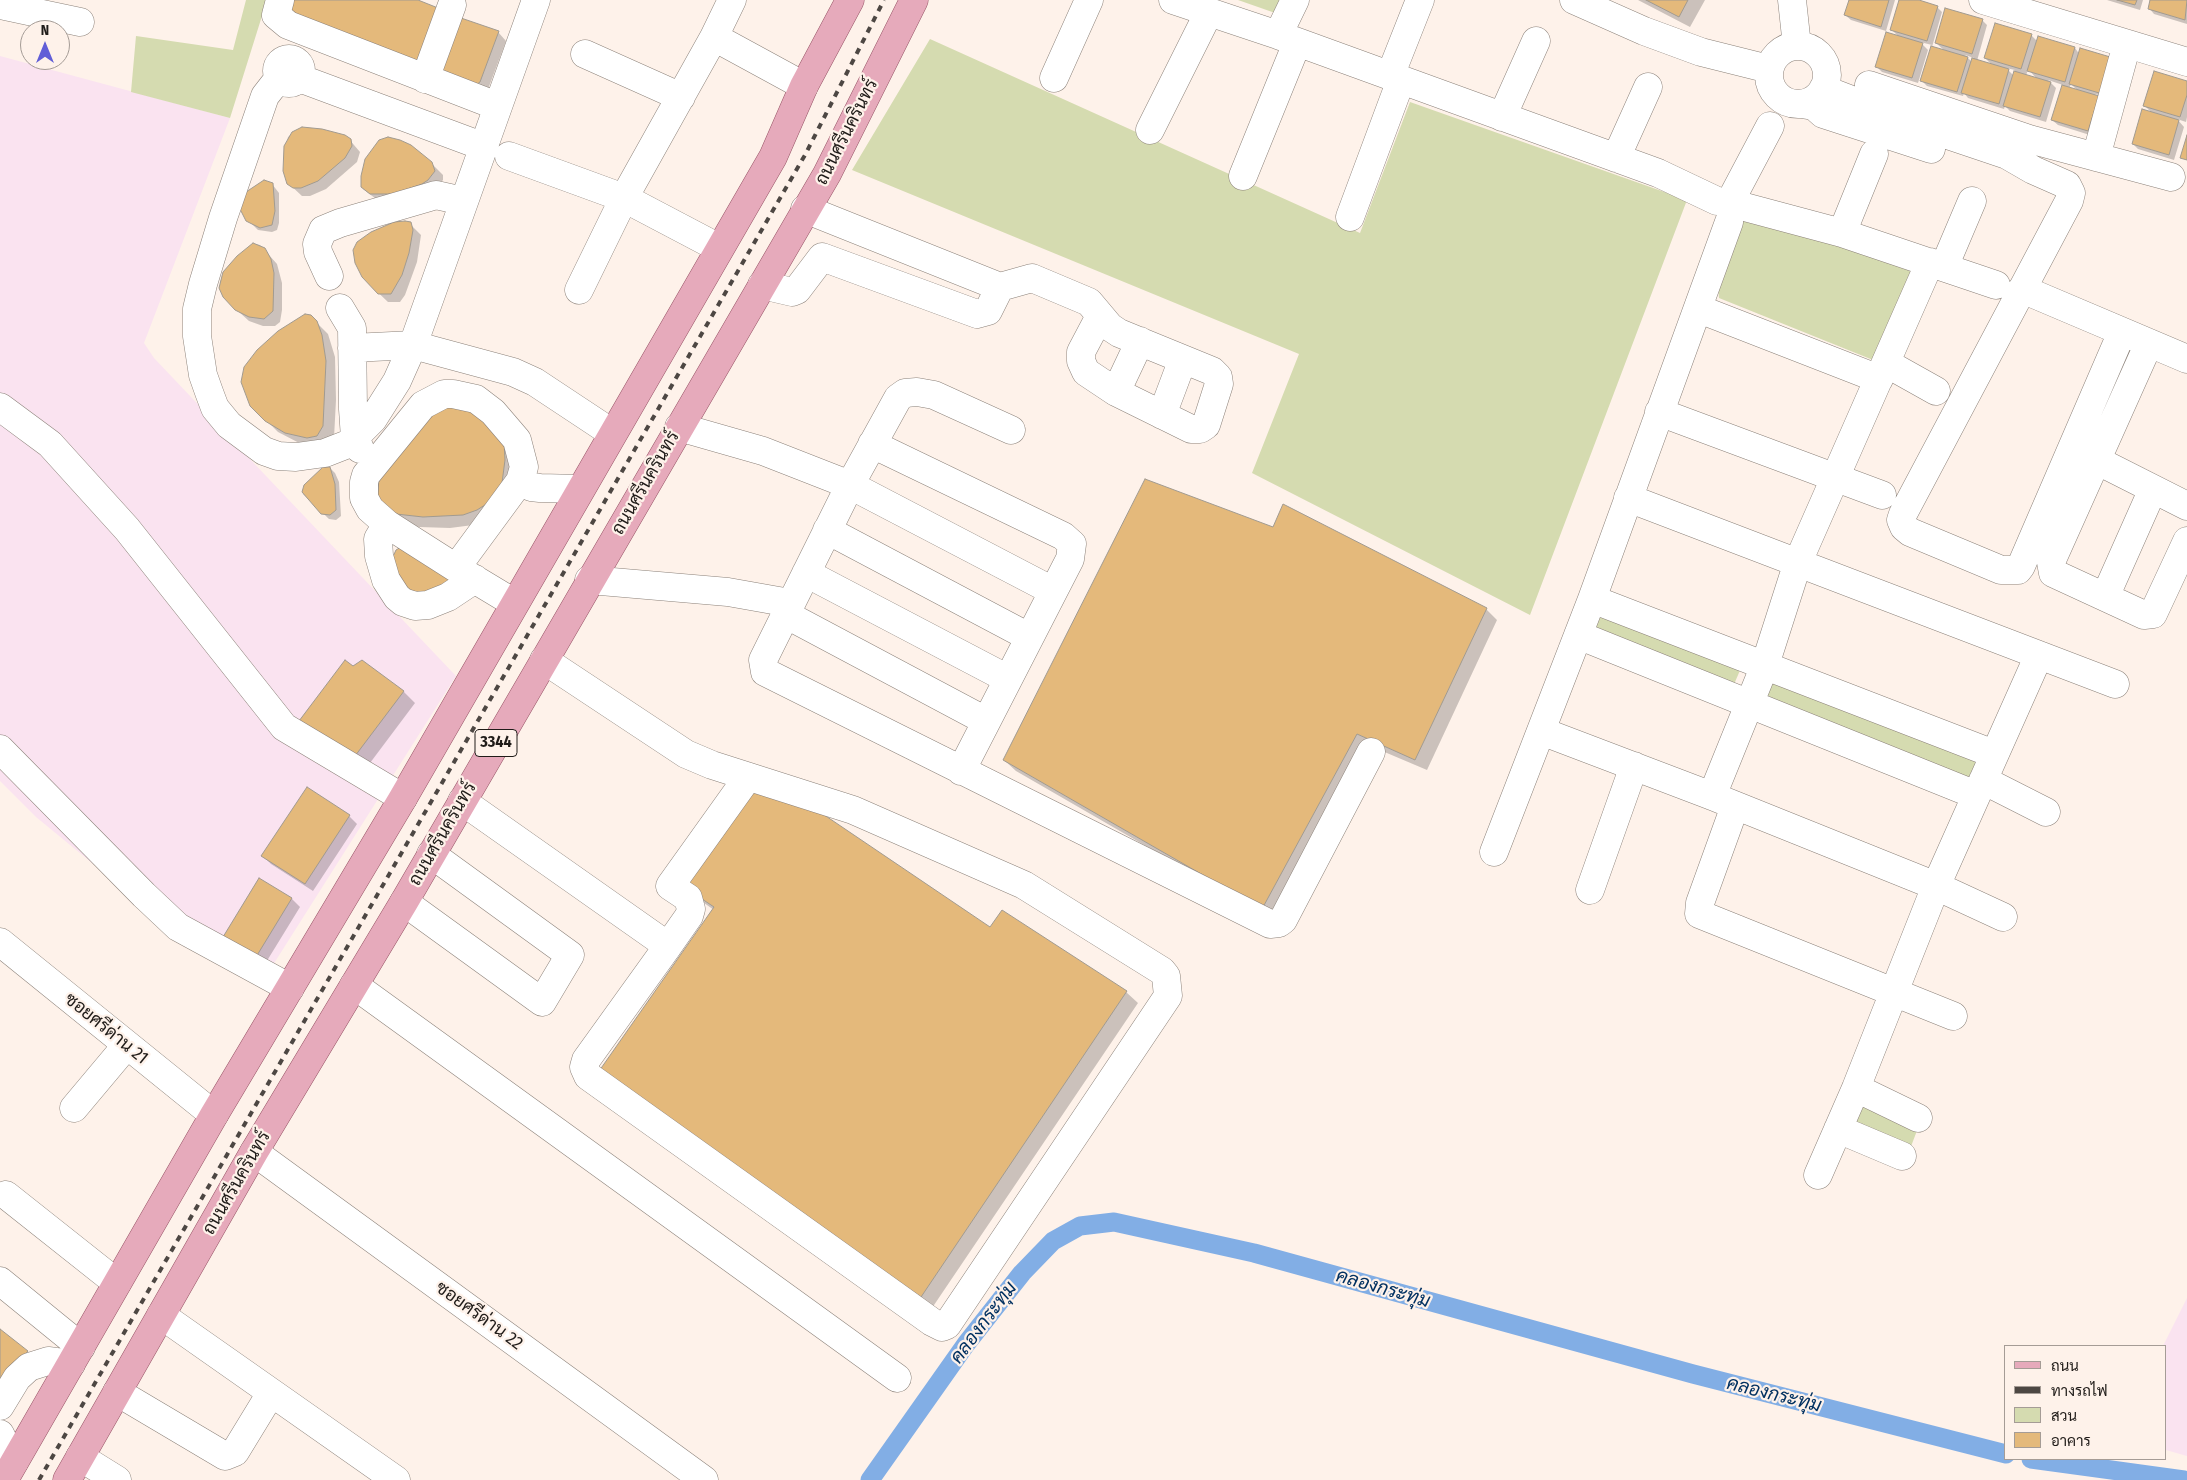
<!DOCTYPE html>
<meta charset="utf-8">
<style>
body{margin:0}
#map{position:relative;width:2187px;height:1480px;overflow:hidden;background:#fef2ea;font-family:"Fira Sans Condensed",Sarabun,sans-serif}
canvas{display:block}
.legend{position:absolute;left:2004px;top:1345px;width:162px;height:115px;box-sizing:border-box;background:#fef2ea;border:1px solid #a59c96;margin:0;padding:6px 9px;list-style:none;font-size:15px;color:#201c19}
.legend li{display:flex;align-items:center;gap:10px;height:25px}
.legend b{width:25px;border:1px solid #a59c96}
.north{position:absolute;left:20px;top:20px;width:50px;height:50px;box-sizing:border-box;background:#fef2ea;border:1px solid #a59c96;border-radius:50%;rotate:0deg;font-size:14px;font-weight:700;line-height:20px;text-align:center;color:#201c19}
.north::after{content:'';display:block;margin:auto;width:18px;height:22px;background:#615ed7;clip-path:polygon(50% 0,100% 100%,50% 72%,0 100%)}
</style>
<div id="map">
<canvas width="2187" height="1480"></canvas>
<ul class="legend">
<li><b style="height:6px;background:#e6aabb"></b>ถนน</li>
<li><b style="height:6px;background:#4d4743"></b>ทางรถไฟ</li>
<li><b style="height:14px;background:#d5dbb0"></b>สวน</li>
<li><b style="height:14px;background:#e4b97b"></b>อาคาร</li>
</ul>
<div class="north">N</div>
</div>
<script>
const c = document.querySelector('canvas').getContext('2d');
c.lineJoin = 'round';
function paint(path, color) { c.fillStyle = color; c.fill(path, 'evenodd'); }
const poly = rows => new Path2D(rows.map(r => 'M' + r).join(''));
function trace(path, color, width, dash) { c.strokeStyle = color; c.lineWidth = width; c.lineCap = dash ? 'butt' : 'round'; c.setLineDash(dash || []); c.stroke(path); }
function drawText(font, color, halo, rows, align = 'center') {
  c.font = font + ' "Fira Sans Condensed",Sarabun,sans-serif'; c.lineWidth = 4.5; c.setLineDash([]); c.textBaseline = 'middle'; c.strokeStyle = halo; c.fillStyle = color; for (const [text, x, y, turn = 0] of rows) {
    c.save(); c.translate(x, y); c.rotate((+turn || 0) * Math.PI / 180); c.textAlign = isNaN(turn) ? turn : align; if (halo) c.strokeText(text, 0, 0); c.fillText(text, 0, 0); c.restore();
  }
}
const industrial = poly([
 [0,56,230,118,144,343,154,358,456,676,259,987,209,959,36,817,0,781],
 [2187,1298,2187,1456,2166,1450,2166,1346,2163,1346]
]);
const green = poly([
 [246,0,267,0,230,118,131,92,136,36,233,50],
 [1238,0,1285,0,1278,14],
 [930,39,1360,233,1410,102,1687,200,1530,615,1252,473,1299,354,852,170],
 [1744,218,1916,267,1878,362,1719,298,1718,286],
 [1596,609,1741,668,1732,689,1587,631],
 [1772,675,1983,757,1972,784,1761,703],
 [1857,1105,1918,1128,1910,1149,1849,1125]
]);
const shadow = poly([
 [1638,0,1705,0,1690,27],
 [1850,0,1895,0,1886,31,1851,20,1845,15],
 [1901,0,1914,0,1937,7,1942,12,1932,47,1945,51,1936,43,1982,20,1987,25,1977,61,1993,66,1985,58,2031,35,2038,42,2075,48,2111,99,2095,94,2103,103,2093,136,2058,125,2052,120,2063,85,2048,80,2056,88,2046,122,2010,111,2005,106,2004,109,1968,98,1964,93,1963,96,1927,86,1922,81,1932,45,1920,42,1928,50,1918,83,1882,72,1877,67,1899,37,1892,30],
 [1965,55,1974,58,1972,62],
 [2006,68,2015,70,2014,76],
 [2028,69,2037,79,2026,76],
 [2071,84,2078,91,2069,89],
 [2107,0,2143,0,2140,10],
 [2152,0,2187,0,2187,24,2154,14,2149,8],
 [498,32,506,41,487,92,440,71],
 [2187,82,2187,117,2186,122,2177,119,2184,127,2174,160,2138,149,2133,144,2152,113,2145,106],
 [295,131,348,138,360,152,357,162,326,189,310,196,302,196,288,183,285,152,288,137],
 [427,159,443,175,443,180,436,188,380,202,363,189,362,182],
 [272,184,279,193,279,223,277,230,272,232,258,230,245,217],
 [408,222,421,235,417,262,405,295,400,302,388,302,368,283,356,262],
 [254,244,260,245,277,264,282,283,282,310,280,322,275,326,263,326,249,321,238,311,221,290,220,282,224,273],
 [316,322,328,334,335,357,336,400,334,438,307,447,278,432,251,405],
 [509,426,514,490,481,524,450,528,419,527,399,521,390,514],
 [330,468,335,473,339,482,341,516,336,520,329,519,303,494,303,490],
 [1486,609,1497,620,1427,770,1368,745,1274,920,1016,771,1004,760],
 [353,668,404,692,415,703,364,771,312,732],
 [349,816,357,824,313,891,271,864,263,856],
 [260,880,292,899,300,907,265,964,233,945],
 [697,898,990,929,1126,992,1138,1003,932,1308,599,1074,714,910]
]);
const canal = poly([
 [2031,1459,2184,1480],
 [870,1480,966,1344,1022,1273,1053,1241,1080,1226,1114,1222,1254,1253,1693,1374,2006,1454]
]);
const building = poly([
 [292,0,418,0,443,10,421,66,287,14,292,0],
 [1646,0,1688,0,1679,17,1646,0],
 [1849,0,1889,0,1881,27,1844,15,1849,0],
 [1899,0,1919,0,1938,6,1927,41,1890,30,1899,0],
 [2117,0,2137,0,2135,5,2117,0],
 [2150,0,2187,0,2185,20,2148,9,2150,0],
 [1945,8,1983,19,1972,54,1935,43,1945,8],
 [458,17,499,31,480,82,476,85,438,72,458,17],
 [1995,23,2032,34,2021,69,1984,58,1995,23],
 [1886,32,1923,43,1912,78,1875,67,1886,32],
 [2038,36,2075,47,2065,82,2027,71,2038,36],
 [1931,46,1968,57,1957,92,1920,81,1931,46],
 [2080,48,2117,59,2106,95,2069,84,2080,48],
 [1972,58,2009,69,1999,104,1961,93,1972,58],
 [2014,71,2051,82,2040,117,2003,106,2014,71],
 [2154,71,2187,81,2187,95,2180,117,2143,106,2154,71],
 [2062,85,2099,96,2088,131,2051,120,2062,85],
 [2142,109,2179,120,2169,155,2132,144,2142,109],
 [302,127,322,129,345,135,351,139,352,146,345,158,318,181,301,188,293,188,287,184,283,171,284,146,292,132,302,127],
 [2187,135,2187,160,2180,158,2187,135],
 [388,137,400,140,411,145,432,162,435,171,428,180,422,184,393,194,370,194,361,187,361,176,365,159,379,140,388,137],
 [264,180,273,183,275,211,272,225,260,228,246,221,239,207,246,192,264,180],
 [405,221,411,222,413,230,409,253,402,275,391,294,378,294,362,277,355,263,353,250,357,242,371,232,394,222,405,221],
 [253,243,265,248,271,259,274,273,273,311,264,319,249,317,235,310,223,297,219,288,223,272,237,256,253,243],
 [305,314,311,315,317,321,322,335,326,361,323,426,317,436,307,438,285,433,265,421,250,406,241,382,244,367,257,350,278,331,305,314],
 [444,399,503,425,505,460,502,483,488,503,477,510,463,515,423,517,396,514,377,503,379,479,444,399],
 [323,467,330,467,335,484,336,510,330,515,321,514,302,492,304,485,323,467],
 [1145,479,1273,527,1283,504,1487,608,1415,760,1357,734,1262,909,1003,760,1145,479],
 [401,547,450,577,444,592,410,597,391,561,396,550,401,547],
 [345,660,353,666,362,660,404,691,352,760,299,721,345,660],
 [307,787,350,815,305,884,261,856,307,787],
 [755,788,811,806,990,927,1002,910,1127,991,921,1297,597,1074,714,907,684,887,755,788],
 [259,878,292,898,256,957,223,937,259,878],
 [0,1329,28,1351,0,1386,0,1329]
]);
const minor = poly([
 [280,0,276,15,288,25,497,106],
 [1173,0,1278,35,1658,173,1717,201],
 [1574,0,1644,31,1701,52,1769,69],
 [1792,0,1797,46],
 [1983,0,2187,62],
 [0,5,80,22],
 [1278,35,1295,0],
 [714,37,804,86],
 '1769 75a29 29 0 1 1 58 0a29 29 0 1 1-58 0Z',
 [585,54,681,97],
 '277 71a12 12 0 1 1 24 0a12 12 0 1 1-24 0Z',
 [1390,76,1420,0],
 [279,78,265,96,223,218,203,284,197,309,197,336,203,375,209,392,215,408,229,425,264,451,278,456,296,457,325,453,348,444,373,419,397,381,413,345,536,0],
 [299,78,482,146],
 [1054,78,1089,0],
 [425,79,452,5],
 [1869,85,2029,139,2171,177],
 [1823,89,1909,122,2007,155,2033,170,2067,185,2071,193,2069,201,1903,514,1901,520,1904,527,1910,532,2001,570,2018,570,2021,566,2122,332],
 [1801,104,1814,106,1823,114,1931,149],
 [1502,117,1536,41],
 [1150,130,1209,12],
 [509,156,624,198,719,248],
 [2096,157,2127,44],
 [1616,158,1648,87],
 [1243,176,1297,43],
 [1733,196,1770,126],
 [1741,206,1842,233,1996,285],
 [805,209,1000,287,1032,278,1089,302,1110,327,1119,333,1212,371,1218,377,1219,384,1206,425,1200,429,1191,429,1116,392,1086,372,1081,361,1081,352,1100,316],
 [1350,217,1401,80],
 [1842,233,1874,154],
 [1944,267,1972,201],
 [329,276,318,252,317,244,323,230,340,223,426,198,436,195,463,201],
 [762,285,792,292,797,290,822,257,977,314,988,311,1000,287],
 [2022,289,2187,359],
 [579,290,624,198,714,37,732,0],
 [340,308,352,328,353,409,355,438,360,449],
 [1699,309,1879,379],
 [2149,343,2051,562,2053,573,2105,597,2153,489],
 [352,348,413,345,513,372,535,382,612,433],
 [1886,363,1936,391],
 [1116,392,1140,341],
 [0,407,50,444,127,529,284,727,403,798],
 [1659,412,1882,495],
 [1162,415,1183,359],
 [679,427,763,451,850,485,1053,591],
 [1011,430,934,395,917,392,905,393,898,398,850,485,763,660,765,672,1270,924,1279,923,1283,920,1371,752],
 [872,444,1063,536,1072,544,1070,559,961,771],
 [2096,460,2187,506],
 [520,481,531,487,540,488,580,489],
 [1628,498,2115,684],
 [387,524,378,539,379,556,386,580,397,597,403,602,415,606,428,605,448,597,475,579],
 [827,530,1029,637],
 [456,568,520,481,524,467,517,440,493,412,476,399,453,394,444,394,423,405,366,475,364,482,364,498,370,509,387,524,456,568,514,603],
 [806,573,1008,679],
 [589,580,728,592,790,603],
 [2105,597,2144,615,2153,614,2187,541],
 [1592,599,1994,754],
 [785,614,986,721],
 [1578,635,1976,795],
 [1541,731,1712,796,1936,886,2003,917],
 [0,749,144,895,178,927,290,988],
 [1983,780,2046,812],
 [1712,796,1765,665,1798,562,1930,262],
 [462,801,668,946,586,1060,584,1067,588,1076,932,1322,942,1327,947,1325,1168,996,1166,976,1162,971,1024,885,853,810,712,765,686,754,544,660],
 [1735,806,1700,903,1699,914,1953,1016],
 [1494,852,1592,599,1729,222],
 [1590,890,1634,766],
 [404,902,542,1002,570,955,431,854],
 [0,942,214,1115],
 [668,946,689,916,691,909,688,898,670,886,748,777],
 [354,985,897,1378],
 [1856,1088,1918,1118],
 [74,1108,126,1046],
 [1838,1129,1902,1156],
 [254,1152,704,1480],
 [1818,1175,1856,1088,1936,886,2039,655],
 [6,1195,117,1283],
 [0,1281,81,1347],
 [161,1315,396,1480],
 [117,1392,225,1456,235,1452,271,1393],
 [0,1406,17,1378,29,1367,48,1361,71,1364],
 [0,1434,14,1462],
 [80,1457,117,1480]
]);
const major = poly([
 [4,1480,214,1115,403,798,773,157,804,86,850,0],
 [67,1480,254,1152,404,902,827,174,914,0]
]);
const rail = poly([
 [39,1480,805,155,884,0]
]);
const shields = [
 [496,743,42]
];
const shieldNames = [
 ["3344",496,743]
];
const streetNames = [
 ["ถนนศรีนครินทร์",847,132,-63],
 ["ถนนศรีนครินทร์",646,483,-60],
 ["ถนนศรีนครินทร์",443,834,-60],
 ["ซอยศรีด่าน 21",106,1029,39],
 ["ถนนศรีนครินทร์",237,1183,-60],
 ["ซอยศรีด่าน 22",479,1316,36]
];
const waterNames = [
 ["คลองกระทุ่ม",1383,1289,16],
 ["คลองกระทุ่ม",984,1323,-53],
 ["คลองกระทุ่ม",1774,1395,14]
];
paint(industrial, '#fae3f0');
paint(green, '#d5dbb0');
paint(shadow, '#0003');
trace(canal, '#82aee5', 19);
paint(building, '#e4b97b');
trace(building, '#a19a90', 1);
trace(minor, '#8c827a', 29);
trace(major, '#965365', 29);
trace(minor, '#fff', 28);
trace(major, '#e6aabb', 28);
trace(rail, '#4d4743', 4, [6, 6]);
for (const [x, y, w] of shields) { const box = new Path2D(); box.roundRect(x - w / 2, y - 13.5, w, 27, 4); c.fillStyle = '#fef2ea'; c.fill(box); trace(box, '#201c19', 1); }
drawText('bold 16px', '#201c19', null, shieldNames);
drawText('18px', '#201c19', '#fef2ea', streetNames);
drawText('italic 19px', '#023161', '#fef2ea', waterNames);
</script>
